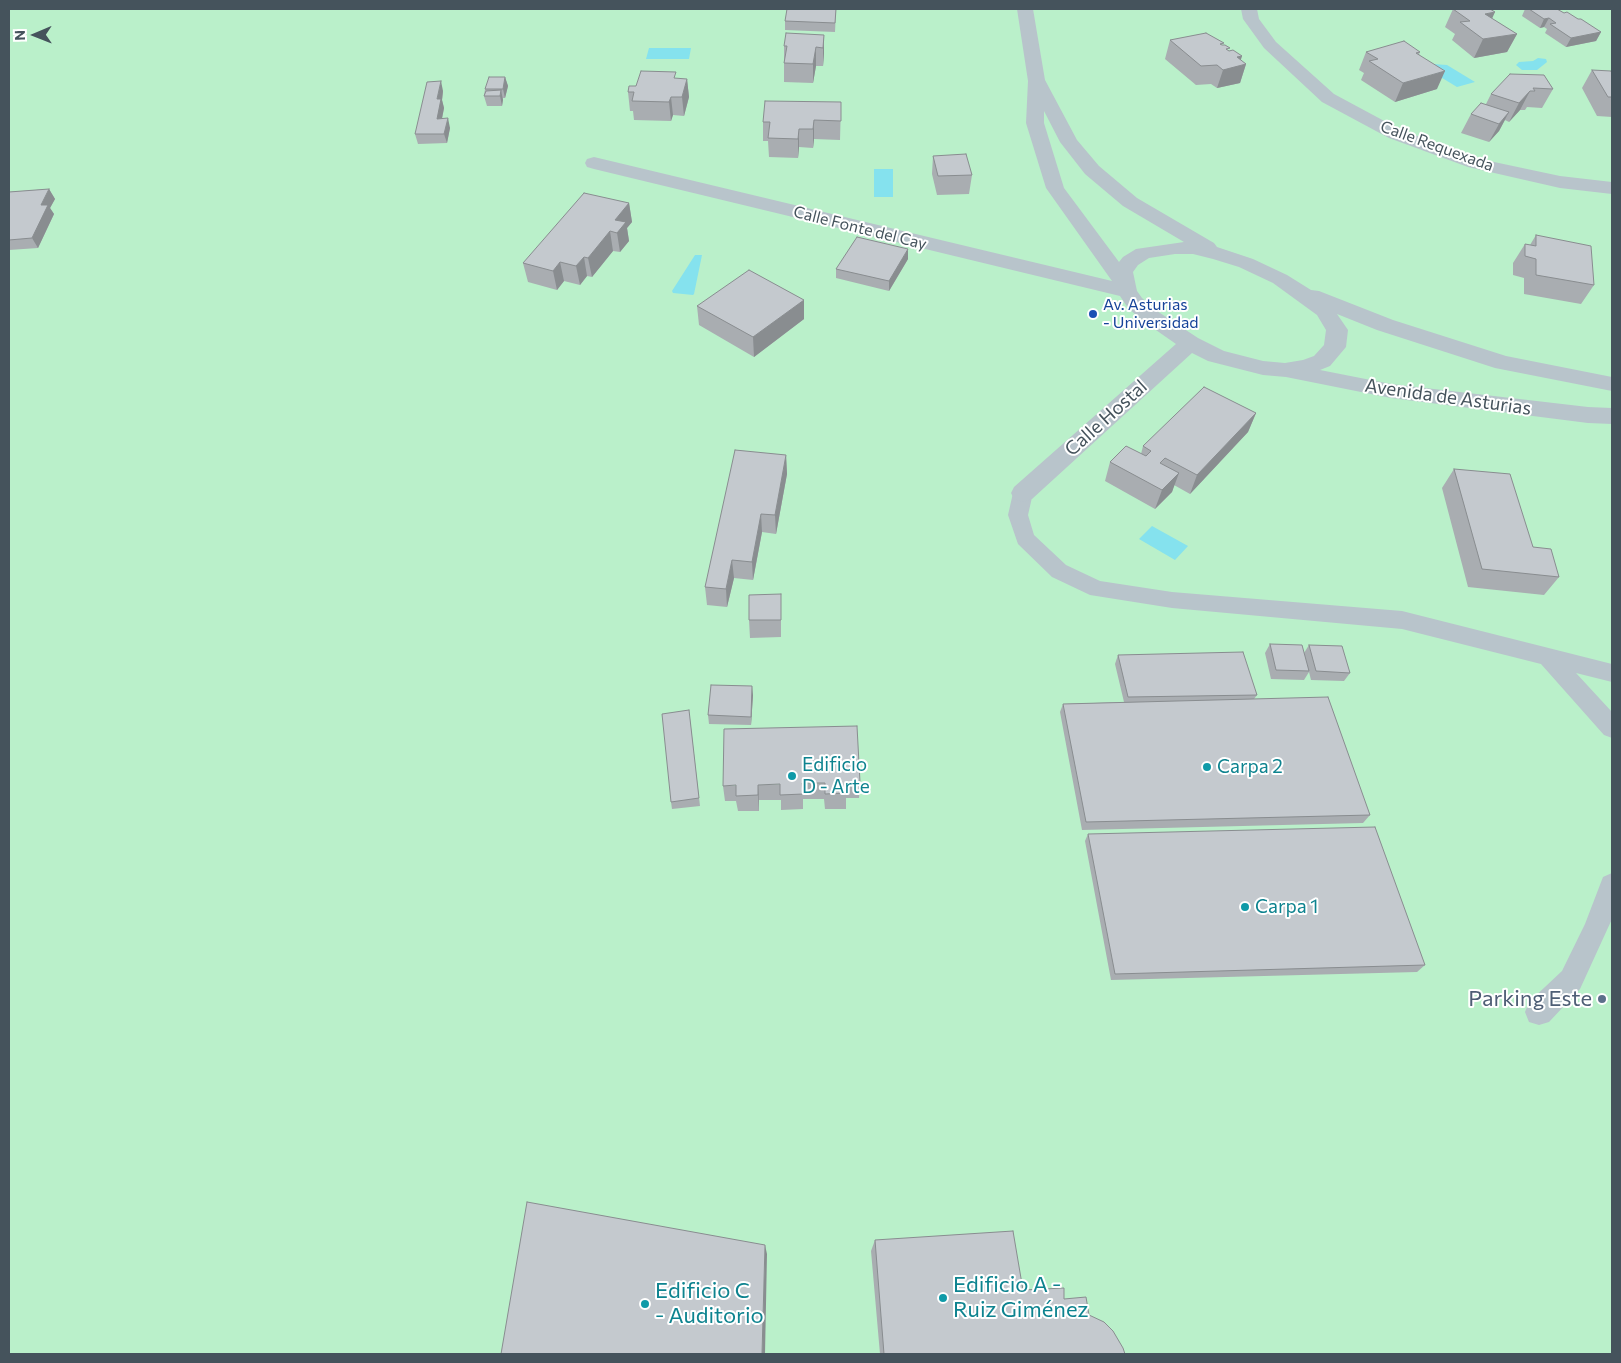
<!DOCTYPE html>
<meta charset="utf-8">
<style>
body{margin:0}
#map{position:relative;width:1621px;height:1363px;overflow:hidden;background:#f0edee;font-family:Commissioner,sans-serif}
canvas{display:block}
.frame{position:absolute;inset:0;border:10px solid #45535c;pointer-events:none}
.north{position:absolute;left:10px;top:10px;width:50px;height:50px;-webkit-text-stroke:4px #fff;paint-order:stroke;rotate:269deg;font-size:14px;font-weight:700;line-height:20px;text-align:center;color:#45535c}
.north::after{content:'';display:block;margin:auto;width:18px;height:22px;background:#45535c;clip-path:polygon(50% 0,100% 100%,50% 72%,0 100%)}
</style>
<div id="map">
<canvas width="1621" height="1363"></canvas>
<div class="frame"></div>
<div class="north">N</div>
</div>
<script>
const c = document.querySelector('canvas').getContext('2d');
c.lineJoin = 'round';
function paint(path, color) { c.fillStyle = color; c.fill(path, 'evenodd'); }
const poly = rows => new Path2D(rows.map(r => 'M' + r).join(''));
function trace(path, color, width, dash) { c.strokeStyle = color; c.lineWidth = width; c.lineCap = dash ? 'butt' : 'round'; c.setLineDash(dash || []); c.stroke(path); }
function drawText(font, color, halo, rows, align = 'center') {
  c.font = font + ' Commissioner,sans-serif'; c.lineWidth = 4; c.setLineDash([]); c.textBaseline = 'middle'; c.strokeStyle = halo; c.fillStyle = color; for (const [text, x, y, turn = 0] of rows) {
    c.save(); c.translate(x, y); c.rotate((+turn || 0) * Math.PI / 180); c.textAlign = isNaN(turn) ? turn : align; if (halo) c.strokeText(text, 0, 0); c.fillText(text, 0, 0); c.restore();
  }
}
const green = poly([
 [9,9,1612,9,1612,1354,9,1354]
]);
const water = poly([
 [649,48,691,48,689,59,646,59],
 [1538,58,1546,59,1547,62,1537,70,1522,70,1516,65,1519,62,1533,61],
 [1433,64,1447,65,1475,82,1457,87,1429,70],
 [874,169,893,169,893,197,874,197],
 [695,255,702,255,694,294,693,295,673,293,672,291],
 [1152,526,1188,546,1175,560,1139,539]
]);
const service = poly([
 [1023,486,1030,488,1033,493,1028,515,1034,535,1066,565,1100,581,1172,592,1402,611,1612,664,1612,682,1576,673,1612,712,1612,738,1604,735,1541,664,1402,629,1172,608,1090,595,1052,577,1018,544,1008,515,1013,493,1016,488,1023,486],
 [1612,873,1612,919,1580,989,1549,1022,1539,1025,1529,1022,1525,1012,1529,1002,1562,971,1585,924,1603,877,1612,873]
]);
const minor = poly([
 [1017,9,1033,9,1045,80,1077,140,1099,166,1137,198,1214,243,1217,247,1253,259,1287,275,1311,290,1319,291,1393,320,1506,356,1612,377,1612,391,1495,368,1377,330,1337,314,1348,330,1346,347,1330,366,1320,370,1391,384,1588,407,1612,408,1612,424,1588,423,1391,398,1286,377,1263,375,1208,361,1192,353,1032,499,1023,502,1014,499,1011,493,1014,487,1176,344,1143,321,1128,308,1120,296,594,169,587,167,585,163,587,159,594,157,1112,281,1046,188,1026,123,1028,81,1017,9],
 [1044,111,1060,142,1085,174,1123,206,1184,242,1136,249,1123,257,1119,262,1064,188,1044,123,1044,111],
 [1175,254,1193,254,1213,259,1239,267,1273,283,1317,315,1326,330,1324,345,1314,356,1303,360,1285,363,1263,361,1224,351,1198,338,1157,311,1142,298,1137,291,1133,272,1138,265,1149,258,1175,254],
 [1241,9,1257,9,1259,19,1276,42,1334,94,1401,130,1480,159,1560,176,1612,182,1612,194,1560,188,1468,167,1389,138,1322,102,1264,48,1243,19,1241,9]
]);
const wall = poly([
 [836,9,835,32,785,30,785,21],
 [1453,9,1492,19,1517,34,1507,52,1474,58,1452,40,1455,34,1445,27],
 [1525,9,1557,9,1564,13,1578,19,1601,32,1596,41,1566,47,1545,33,1547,29,1544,27,1540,28,1522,16],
 [824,35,824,53,823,66,816,66,813,83,784,82,784,46],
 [1170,40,1223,45,1229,51,1242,56,1240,60,1246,64,1240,83,1217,88,1211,84,1196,85,1165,59],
 [1366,52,1420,52,1419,54,1437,89,1395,102,1361,80,1364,73,1359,70],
 [1592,70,1612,73,1612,117,1597,116,1582,88],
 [1544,75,1553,89,1542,108,1527,107,1525,110,1520,110,1509,122,1505,120,1499,131,1489,142,1461,133,1471,114,1486,104,1491,94],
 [505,77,508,86,505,98,503,98,502,106,487,106,484,96,485,89],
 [677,79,687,79,689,97,684,116,673,115,671,121,634,120,633,111,630,111,628,92,636,86],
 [443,91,442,100,444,108,442,119,450,128,447,143,418,144,415,134],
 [841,102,840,140,814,139,813,148,799,147,798,158,769,157,768,141,763,141,763,122],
 [933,156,972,175,969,194,937,195,932,174],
 [49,189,55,199,50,208,54,214,38,248,9,250,9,192],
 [629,203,632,222,627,228,629,241,620,252,613,251,592,277,587,276,580,285,564,281,557,290,528,282,523,263],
 [1536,235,1594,285,1581,304,1524,294,1524,278,1513,275,1513,263,1525,244,1530,245],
 [908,259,889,291,836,278,836,269],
 [804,300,804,319,754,357,699,325,697,306],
 [1256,413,1248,432,1190,494,1174,485,1172,492,1155,509,1105,481,1110,462,1141,454,1143,446],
 [786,455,787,474,776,534,762,532,753,580,734,578,727,607,707,605,705,587],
 [1454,469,1533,547,1559,577,1544,595,1468,587,1442,488],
 [781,612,781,637,750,638,749,620],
 [1270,644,1304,653,1309,645,1350,673,1344,681,1311,680,1309,672,1304,680,1271,679,1265,653],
 [1118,655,1257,695,1254,699,1370,815,1363,823,1082,830,1060,712,1063,704,1124,702,1115,664],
 [753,695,751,725,709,724,708,715],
 [690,719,700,806,672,809,671,802],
 [860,782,859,798,846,798,846,809,825,809,824,799,803,799,803,809,781,810,781,800,759,800,759,811,738,811,736,801,725,801,723,786],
 [1088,834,1425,965,1417,972,1111,980,1085,841],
 [875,1240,1023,1290,1064,1299,1089,1315,1125,1354,880,1354,871,1251]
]);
const shadedWall = poly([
 [1495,12,1487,30,1485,14],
 [1549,18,1544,27,1540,28,1544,19],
 [1601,32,1596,41,1566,47,1571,38],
 [1517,34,1507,52,1474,58,1483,39],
 [824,35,824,53,823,66,823,48],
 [816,47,816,66,813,83,813,64],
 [1242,56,1239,66,1246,64,1240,83,1217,88,1223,70,1237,57],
 [1445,71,1437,89,1395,102,1403,83],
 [505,77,508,86,505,98,503,89],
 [687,79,689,97,684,116,682,97],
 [441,81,443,91,442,100,444,108,440,128,437,119,437,99],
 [501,90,503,100,502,106,500,96],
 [1530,91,1520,110,1509,122,1519,103],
 [671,97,673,115,671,121,669,102],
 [1509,112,1499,131,1489,142,1499,124],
 [448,118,450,128,447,143,444,134],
 [814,120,814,139,813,148,813,129],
 [799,129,799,147,798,158,798,139],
 [49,189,55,199,50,208,54,214,38,248,32,238,41,205],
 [629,203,632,222,627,228,629,241,620,252,615,220],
 [610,231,613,251,592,277,588,258],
 [908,249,908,259,889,291,889,281],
 [584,257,587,276,580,285,576,266],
 [560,262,564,281,557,290,553,271],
 [804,300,804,319,754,357,753,337],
 [1256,413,1248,432,1190,494,1197,475],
 [786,455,787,474,776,534,775,515],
 [1179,473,1172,492,1155,509,1162,490],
 [761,514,762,532,753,580,752,562],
 [732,560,734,578,727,607,726,589],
 [752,686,753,695,751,725,751,717],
 [758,785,759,800,759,811,758,795],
 [765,1245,767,1254,765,1354,762,1354]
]);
const building = poly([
 [787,9,836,9,835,23,785,21,787,9],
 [1453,9,1490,9,1495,12,1485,14,1517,34,1483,39,1460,22,1470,21,1453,9],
 [1529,9,1557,9,1564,13,1567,12,1578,19,1581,19,1601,32,1571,38,1550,24,1556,23,1549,18,1544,19,1529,9],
 [786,33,824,35,823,48,816,47,813,64,784,63,787,46,784,46,786,33],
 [1206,33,1224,43,1220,44,1222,45,1225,45,1230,48,1226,49,1229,51,1233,50,1242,56,1237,57,1246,64,1223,70,1217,65,1201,66,1170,40,1206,33],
 [1404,41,1420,52,1416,53,1445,71,1403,83,1369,61,1378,59,1366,52,1404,41],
 [1592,70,1611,71,1612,73,1612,97,1608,97,1592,70],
 [641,71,676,72,674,78,687,79,682,97,671,97,669,102,632,101,634,92,628,92,629,86,636,86,641,71],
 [1510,74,1544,75,1553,89,1533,88,1535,91,1530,91,1519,103,1491,94,1510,74],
 [489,77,505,77,503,89,485,89,489,77],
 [441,81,437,99,441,99,437,119,448,118,444,134,415,134,427,82,441,81],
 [501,90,500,96,484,96,486,91,501,90],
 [765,101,841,102,841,121,814,120,813,129,799,129,798,139,768,138,770,122,763,122,765,101],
 [1481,103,1509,112,1499,124,1471,114,1481,103],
 [966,154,972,175,938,176,933,156,966,154],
 [49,189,41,205,48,205,32,238,9,240,9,192,49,189],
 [584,193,629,203,615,220,626,222,617,233,610,231,588,258,584,257,576,266,560,262,553,271,523,263,584,193],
 [1536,235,1591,246,1594,285,1536,275,1536,259,1525,256,1525,244,1536,246,1536,235],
 [857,237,908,249,889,281,836,269,857,237],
 [749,270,804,300,753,337,697,306,749,270],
 [1204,387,1256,413,1197,475,1165,458,1160,463,1179,473,1162,490,1110,462,1126,446,1146,456,1151,451,1143,446,1204,387],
 [735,450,786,455,775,515,761,514,752,562,732,560,726,589,705,587,735,450],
 [1454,469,1510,474,1533,547,1551,549,1559,577,1482,569,1454,469],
 [781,594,781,620,749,620,749,595,781,594],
 [1270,644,1302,645,1309,671,1276,670,1270,644],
 [1309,645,1342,646,1350,673,1316,671,1309,645],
 [1243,652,1257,695,1128,697,1118,655,1243,652],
 [711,685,752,686,751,717,708,715,711,685],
 [1328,697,1370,815,1086,822,1063,704,1328,697],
 [689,710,699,798,671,802,662,714,689,710],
 [857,726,860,782,846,782,846,793,825,794,825,783,802,783,803,794,780,795,780,784,758,785,758,795,736,796,736,785,723,786,724,729,857,726],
 [1375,827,1425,965,1115,974,1088,834,1375,827],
 [527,1202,765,1245,762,1354,501,1354,527,1202],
 [1013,1231,1023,1290,1064,1288,1064,1299,1086,1297,1089,1315,1104,1322,1113,1331,1123,1348,1125,1354,884,1354,875,1240,1013,1231]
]);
const markers = [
 [1093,314,5,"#1a4fb4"],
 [1207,767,5,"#0f9aa8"],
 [792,776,5,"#0f9aa8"],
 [1245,907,5,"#0f9aa8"],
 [1602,999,5,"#5c6f8a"],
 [943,1298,5,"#0f9aa8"],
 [645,1304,5,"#0f9aa8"]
];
const farStreetnames = [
 ["Calle Requexada",1437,146,20],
 ["Calle Fonte del Cay",860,228,14]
];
const farTransitnames = [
 ["Av. Asturias",1103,305],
 ["- Universidad",1103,323]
];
const streetNames = [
 ["Avenida de Asturias",1448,397,8],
 ["Calle Hostal",1106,418,-42]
];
const cultureNames = [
 ["Edificio",802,765],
 ["D - Arte",802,787],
 ["Carpa 2",1217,767],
 ["Carpa 1",1255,907]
];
const nearServicenames = [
 ["Parking Este",1592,999]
];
const nearCulturenames = [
 ["Edificio A -",953,1285],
 ["Ruiz Giménez",953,1310],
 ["Edificio C",655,1291],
 ["- Auditorio",655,1316]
];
paint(green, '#baf0ca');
paint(water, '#85e2ee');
paint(service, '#b8c4cb');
paint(minor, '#b8c4cb');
paint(wall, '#a9adb1');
paint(shadedWall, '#898d90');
paint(building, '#c4c9ce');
trace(building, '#898d90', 1);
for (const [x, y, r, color] of markers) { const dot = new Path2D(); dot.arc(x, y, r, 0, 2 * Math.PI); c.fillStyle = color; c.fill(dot); trace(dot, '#fff', 2); }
drawText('16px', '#45535c', '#fff', farStreetnames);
drawText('16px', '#164399', '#fff', farTransitnames, 'left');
drawText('19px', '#45535c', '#fff', streetNames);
drawText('19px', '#0d838f', '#fff', cultureNames, 'left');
drawText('22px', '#4e5e75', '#fff', nearServicenames, 'right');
drawText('22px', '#0d838f', '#fff', nearCulturenames, 'left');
</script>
